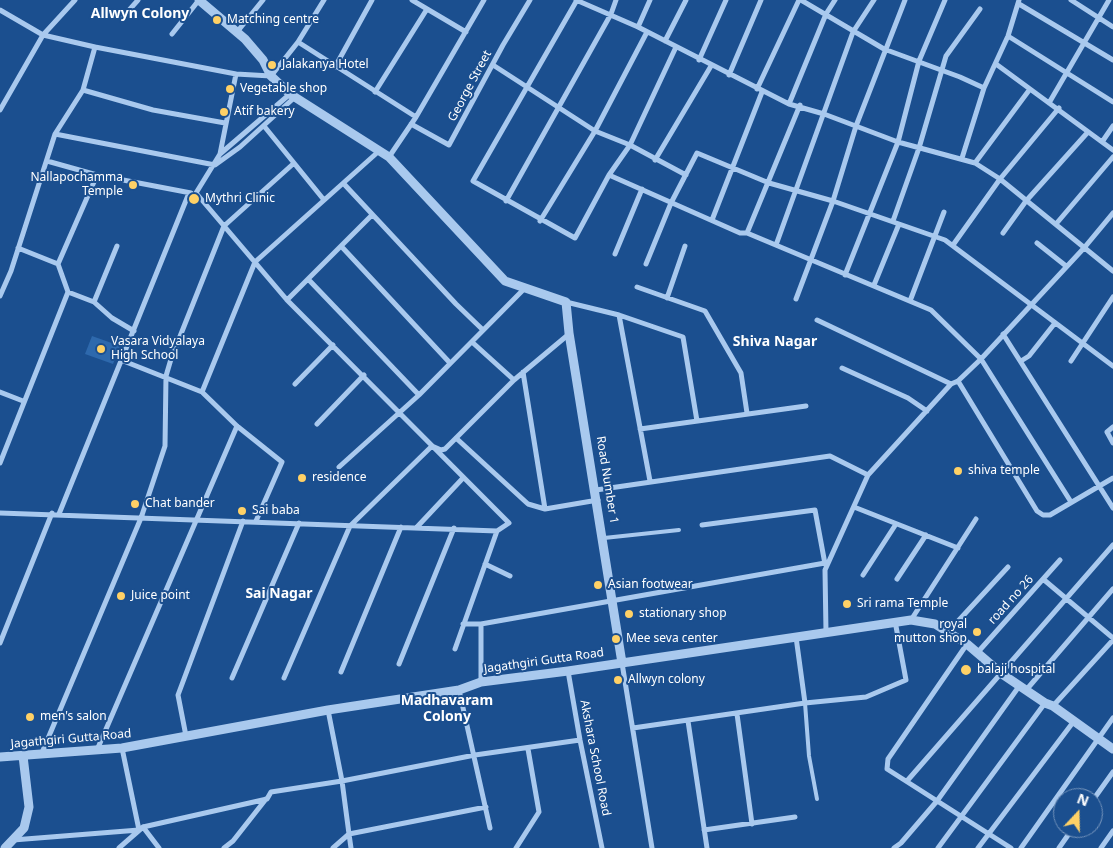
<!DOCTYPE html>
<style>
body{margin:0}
#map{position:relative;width:1113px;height:848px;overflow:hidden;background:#1b4f8f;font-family:"Noto Sans",sans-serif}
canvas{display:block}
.north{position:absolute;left:1053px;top:788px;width:50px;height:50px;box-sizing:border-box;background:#1b4f8f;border:1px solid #7695bc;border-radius:50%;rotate:21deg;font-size:14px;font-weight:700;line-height:20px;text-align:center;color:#fff}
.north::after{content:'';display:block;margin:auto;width:18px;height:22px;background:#ffd166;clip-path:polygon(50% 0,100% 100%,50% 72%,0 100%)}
</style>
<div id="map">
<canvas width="1113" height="848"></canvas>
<div class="north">N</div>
</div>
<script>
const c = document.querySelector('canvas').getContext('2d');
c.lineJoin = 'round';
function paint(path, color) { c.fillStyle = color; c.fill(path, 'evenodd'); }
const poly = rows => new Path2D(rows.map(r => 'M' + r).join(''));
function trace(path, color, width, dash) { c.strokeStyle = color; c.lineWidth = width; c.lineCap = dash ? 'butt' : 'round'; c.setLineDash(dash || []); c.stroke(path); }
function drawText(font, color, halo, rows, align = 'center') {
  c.font = font + ' "Noto Sans",sans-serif'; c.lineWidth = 4; c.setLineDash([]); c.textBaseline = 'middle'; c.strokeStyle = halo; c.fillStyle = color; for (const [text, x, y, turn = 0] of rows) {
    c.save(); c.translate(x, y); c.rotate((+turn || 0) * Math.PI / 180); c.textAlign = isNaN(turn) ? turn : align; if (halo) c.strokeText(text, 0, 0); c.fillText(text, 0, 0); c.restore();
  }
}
const green = poly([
 [92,336,120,346,113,364,85,354]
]);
const service = poly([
 [604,538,679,530],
 [805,703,809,756,817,799]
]);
const minor = poly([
 [324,0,298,42,271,76,236,74,220,154,196,193,287,300,509,523,497,531,455,649],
 [412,0,466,32],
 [576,0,638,27,789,104,824,114,898,142,975,163,1000,179,1113,271],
 [577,0,473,181,575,238,609,175,740,233,747,233,931,310,981,359,1071,502],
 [801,0,884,49,960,77,984,88],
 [1071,0,1113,27],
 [1019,4,1113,60],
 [0,10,43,35,95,47,83,90,153,110,225,123],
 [123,17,138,0],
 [638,27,650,0],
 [237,32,263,0],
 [172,34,199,0],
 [1008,36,1113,102],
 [665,41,686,0],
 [298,42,416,117],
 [95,47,236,74],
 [699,60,726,0],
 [996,64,1113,150],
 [493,65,595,131,630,145,686,175],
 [335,67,372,0],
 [729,75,761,0],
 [757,89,799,0],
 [375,92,427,9],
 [1049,103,1109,0],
 [789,104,826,14,835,0],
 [0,110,43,35,75,0],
 [411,124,449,145,503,45,530,0],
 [264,126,324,200],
 [55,134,215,165,240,147,295,97],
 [1102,142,1113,126],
 [220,154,290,94],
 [389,157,416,117,484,0],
 [962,158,984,88,1008,36,1019,0],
 [655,160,711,66],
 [47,161,97,175,191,193],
 [975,163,1030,89],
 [609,175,630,145,676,47],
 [344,184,456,304,483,330],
 [506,201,611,14,616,0],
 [712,220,762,92],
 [540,221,595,131,647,32],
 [893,221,919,148,946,56,980,9],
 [1056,224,1113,157],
 [747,233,800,105],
 [1003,233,1026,201,1088,132],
 [1037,243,1066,266],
 [776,245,853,32,874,0],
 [953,245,1000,179,1059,108],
 [341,246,450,363],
 [18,248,58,264],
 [615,254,642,189],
 [646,264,671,203,697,153,769,183,833,201,945,240,1113,366],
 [845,275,898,142,919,61,945,0],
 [308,279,419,395],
 [874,285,899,224],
 [637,287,705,311,741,373,747,413],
 [68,292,94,302,117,246],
 [0,296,11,271,55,134,83,90],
 [667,298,685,246],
 [796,299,833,201,856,126,905,0],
 [287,300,372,215],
 [910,301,944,212],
 [94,302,112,318,134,331],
 [566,302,619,315,683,337,697,421],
 [619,315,650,481],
 [817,320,951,384],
 [1003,334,1113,508],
 [472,342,514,380],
 [121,360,202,392,237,426,282,462,256,521],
 [1021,361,1029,356,1055,323],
 [1071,361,1113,297],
 [842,368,908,398,927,411],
 [523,372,545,509],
 [958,381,1037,511,1043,515,1050,515,1113,478],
 [295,384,333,345],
 [0,392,23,401],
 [202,392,255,262,379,151],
 [317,424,364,375],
 [1113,427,1107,432,1113,443],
 [640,429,806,406],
 [456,438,528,504,545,509,598,500],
 [0,463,68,292,58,264,97,175],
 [339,467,419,395,525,288],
 [596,490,830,456,868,475],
 [854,507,958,548],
 [0,513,497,531],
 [59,514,189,193],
 [702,525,815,510,825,564],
 [417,527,463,478],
 [485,564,510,576],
 [863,575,896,524],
 [897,579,926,535],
 [1043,579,1113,638],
 [911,620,976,519],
 [463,624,481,624,825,563],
 [481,624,481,682],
 [826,632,825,570,868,475,951,384,958,381,981,359,1084,248,1113,213],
 [948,632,1008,567],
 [796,637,805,703],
 [0,643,52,513],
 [967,644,888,759,887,769,1011,848],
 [978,652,1060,560],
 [622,663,652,848],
 [399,664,454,528],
 [568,671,580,740,602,848],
 [341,672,401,527],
 [232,678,299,523],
 [284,678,350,526,432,446,441,450,445,449,514,380,569,334],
 [1027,689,1113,589],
 [459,690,490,828],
 [1053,706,1113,640],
 [737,714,752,824],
 [688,721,707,848],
 [633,728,805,703,866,697,906,680,895,621],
 [186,736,178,695,243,521],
 [97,750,237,426],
 [41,755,141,518,165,446,166,376,171,359,224,226,293,164],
 [907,781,1113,545],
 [1093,800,1113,772],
 [143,827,267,799,271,792,342,781,328,710],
 [704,830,795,817],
 [13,840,139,830,122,748],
 [119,848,143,827,159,848],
 [224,848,233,841,266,799],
 [333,848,349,834,342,781,475,755,580,740],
 [351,848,349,834,486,807],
 [516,848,539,812,528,749],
 [894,848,901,843,937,801,1020,685],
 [938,848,1045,703],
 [978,848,1074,721],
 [1021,848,1113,718],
 [1059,848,1073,828],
 [1101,848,1113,831]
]);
const tertiary = poly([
 [199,0,245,39,263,60,271,76,290,94,389,157,505,281,566,302,569,333,622,663],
 [0,757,122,748,328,710,459,690,481,682,568,671,911,620,935,624,967,644,1002,674,1045,703,1053,706,1113,749],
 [5,848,24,828,29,807,23,756]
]);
const markers = [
 [217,20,5,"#ffd166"],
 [272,65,5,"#ffd166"],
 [230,89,5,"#ffd166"],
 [224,112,5,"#ffd166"],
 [133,185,5,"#ffd166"],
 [194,199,6,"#ffd166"],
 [101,349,5,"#ffd166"],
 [958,471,5,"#ffd166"],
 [302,478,5,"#ffd166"],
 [135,504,5,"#ffd166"],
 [242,511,5,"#ffd166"],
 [598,585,5,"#ffd166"],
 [121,596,5,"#ffd166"],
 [847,604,5,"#ffd166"],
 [629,614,5,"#ffd166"],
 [977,632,5,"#ffd166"],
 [616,639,5,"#ffd166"],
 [966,670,6,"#ffd166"],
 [618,680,5,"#ffd166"],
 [30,717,5,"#ffd166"]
];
const poiNames = [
 ["Matching centre",227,20],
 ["Jalakanya Hotel",282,65],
 ["Vegetable shop",240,89],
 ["Atif bakery",234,112],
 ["Nallapochamma",123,178,"right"],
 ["Temple",123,192,"right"],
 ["Mythri Clinic",205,199],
 ["Vasara Vidyalaya",111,342],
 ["High School",111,356],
 ["shiva temple",968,471],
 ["residence",312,478],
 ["Chat bander",145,504],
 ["Sai baba",252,511],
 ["Asian footwear",608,585],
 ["Juice point",131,596],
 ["Sri rama Temple",857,604],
 ["stationary shop",639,614],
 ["royal",967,625,"right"],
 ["mutton shop",967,639,"right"],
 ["Mee seva center",626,639],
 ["balaji hospital",977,670],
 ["Allwyn colony",628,680],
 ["men's salon",40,717]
];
const streetNames = [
 ["George Street",470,86,-62],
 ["Road Number 1",607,480,81],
 ["road no 26",1011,600,-48],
 ["Jagathgiri Gutta Road",544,661,-8],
 ["Jagathgiri Gutta Road",71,739,-5],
 ["Akshara School Road",595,758,79]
];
const neighbourhoodNames = [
 ["Allwyn Colony",140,14],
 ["Shiva Nagar",775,342],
 ["Sai Nagar",279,594],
 ["Madhavaram",447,701],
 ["Colony",447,717]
];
paint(green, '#2e69ad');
trace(service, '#a9c9ee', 4);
trace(minor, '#a9c9ee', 5);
trace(tertiary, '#a9c9ee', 9);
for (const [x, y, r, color] of markers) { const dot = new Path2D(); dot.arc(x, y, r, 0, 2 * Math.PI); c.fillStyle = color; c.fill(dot); trace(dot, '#1b4f8f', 2); }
drawText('12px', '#fff', '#1b4f8f', poiNames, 'left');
drawText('12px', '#fff', '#1b4f8f', streetNames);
drawText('bold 14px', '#fff', '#1b4f8f', neighbourhoodNames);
</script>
